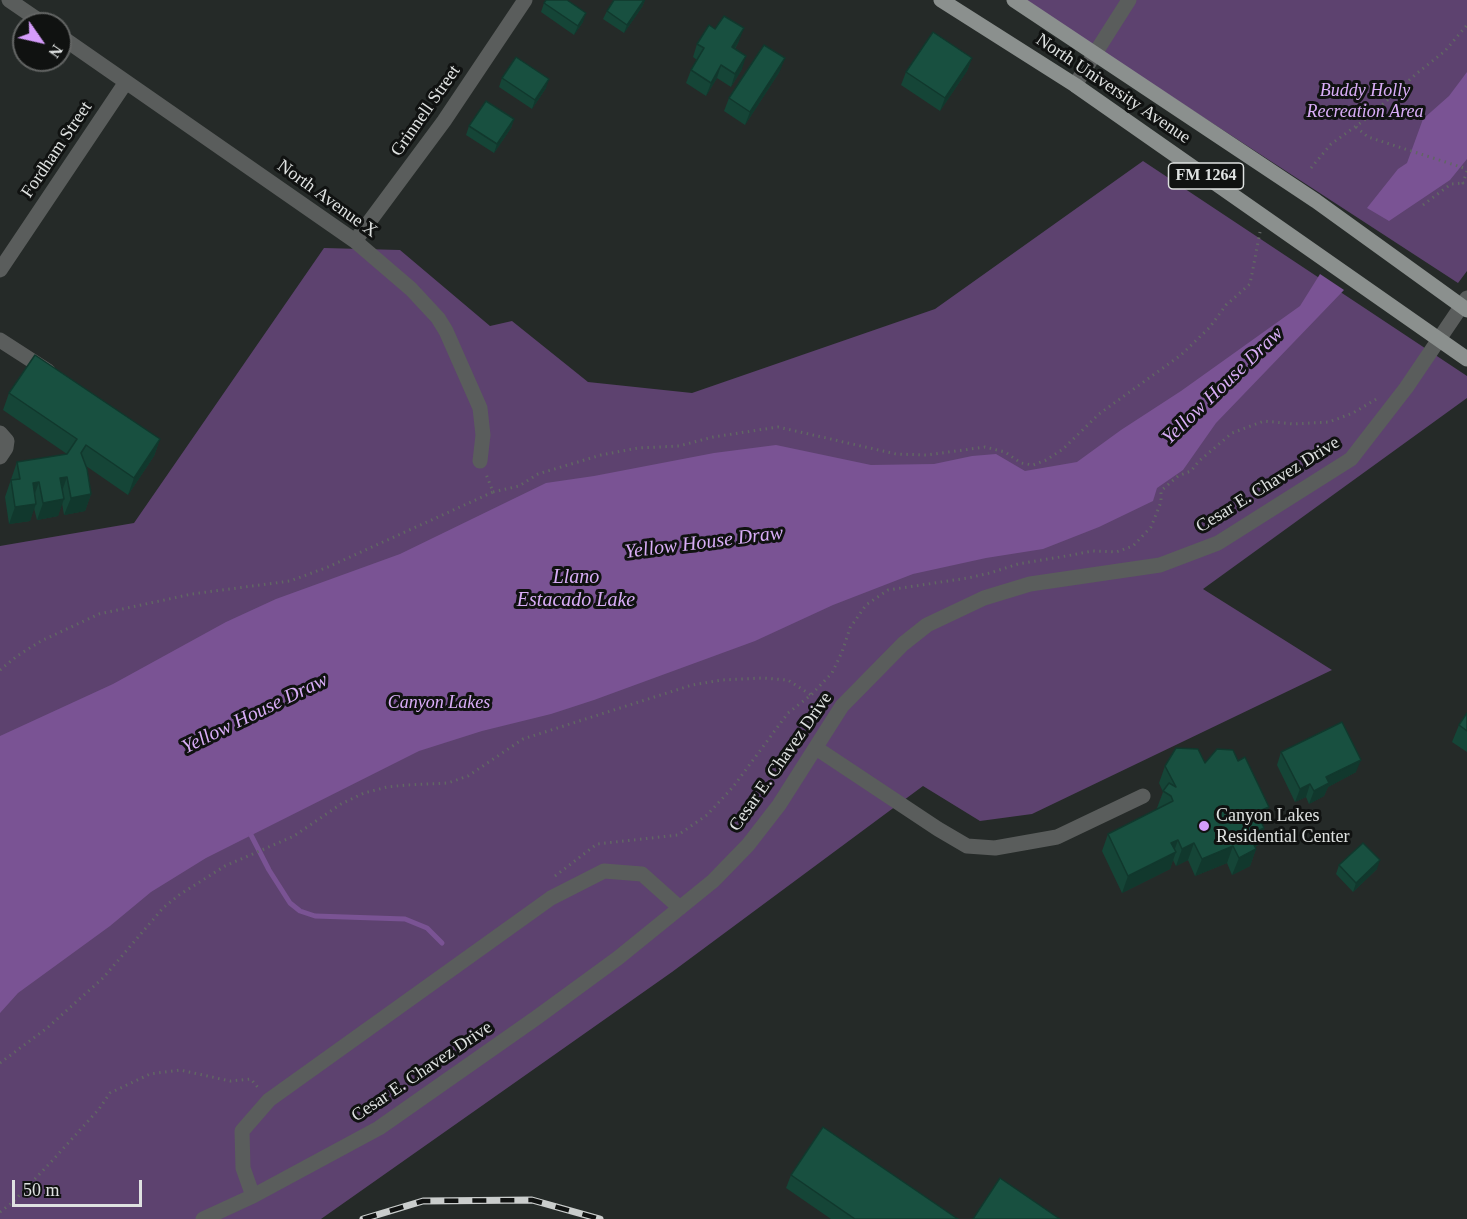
<!DOCTYPE html>
<style>
body{margin:0}
#map{position:relative;width:1467px;height:1219px;overflow:hidden;background:#252a28;font-family:"Times New Roman",serif}
canvas{display:block}
.north{position:absolute;left:12px;top:12px;width:60px;height:60px;box-sizing:border-box;background:#101211;border:2px solid #636564;border-radius:50%;rotate:124deg;font-size:16px;font-weight:700;line-height:24px;text-align:center;color:#dfe2e1}
.north::after{content:'';display:block;margin:auto;width:21px;height:27px;background:#d59cfb;clip-path:polygon(50% 0,100% 100%,50% 72%,0 100%)}
.scale{position:absolute;left:12px;top:1180px;width:130px;height:27px;box-sizing:border-box;border:3px solid #dfe2e1;border-top:0;padding-left:8px;font-size:18px;line-height:21px;white-space:nowrap;color:#dfe2e1;-webkit-text-stroke:4px #101211;paint-order:stroke}
</style>
<div id="map">
<canvas width="1467" height="1219"></canvas>
<div class="north">N</div>
<div class="scale">50 m</div>
</div>
<script>
const c = document.querySelector('canvas').getContext('2d');
c.lineJoin = 'round';
function paint(path, color) { c.fillStyle = color; c.fill(path, 'evenodd'); }
const poly = rows => new Path2D(rows.map(r => 'M' + r).join(''));
function trace(path, color, width, dash) { c.strokeStyle = color; c.lineWidth = width; c.lineCap = dash ? 'butt' : 'round'; c.setLineDash(dash || []); c.stroke(path); }
function drawText(font, color, halo, rows, align = 'center') {
  c.font = font + ' "Times New Roman",serif'; c.lineWidth = 6; c.setLineDash([]); c.textBaseline = 'middle'; c.strokeStyle = halo; c.fillStyle = color; for (const [text, x, y, turn = 0] of rows) {
    c.save(); c.translate(x, y); c.rotate((+turn || 0) * Math.PI / 180); c.textAlign = isNaN(turn) ? turn : align; if (halo) c.strokeText(text, 0, 0); c.fillText(text, 0, 0); c.restore();
  }
}
const green = poly([
 [1023,0,1467,0,1467,271,1458,283],
 [1143,161,1467,376,1467,398,1203,589,1332,670,1032,814,980,821,923,786,672,972,321,1219,0,1219,0,546,134,523,324,248,400,250,490,326,512,321,588,382,692,393,935,309]
]);
const water = poly([
 [1467,72,1467,159,1450,180,1389,221,1367,208,1398,169,1407,163,1423,119,1449,96],
 [1320,274,1344,290,1216,423,1183,470,1157,488,1153,501,1099,527,1043,549,986,558,913,574,833,605,755,641,594,700,551,714,482,731,419,751,206,858,151,892,110,926,18,993,0,1013,0,736,113,684,226,622,276,599,400,554,546,483,594,476,714,453,776,445,871,465,934,464,972,456,996,454,1025,471,1077,462,1121,430,1181,391,1300,306]
]);
const stream = poly([
 [251,835,269,870,290,903,300,911,315,916,405,919,427,928,442,943]
]);
const path = poly([
 [1356,127,1368,137,1467,169],
 [1311,168,1331,144,1370,116,1416,74,1445,51,1467,25],
 [1467,171,1463,183,1467,183],
 [1423,205,1451,184,1463,183],
 [493,492,519,486,538,474,601,455,638,448,679,446,713,437,778,427,896,454,927,455,985,447,1005,452,1021,463,1033,465,1046,460,1063,449,1099,414,1181,355,1210,327,1226,305,1250,284,1260,232],
 [0,670,17,656,41,641,99,614,192,594,290,581,328,567,493,492,486,474],
 [555,876,597,844,678,835,707,815,733,787,788,713,811,695,832,673,842,652,850,628,866,605,888,590,968,578,990,573,1018,564,1072,555,1092,551,1116,552,1133,546,1151,527,1161,502,1161,491,1178,476,1191,471,1199,461,1232,433,1264,421,1293,424,1329,422,1353,413,1378,398],
 [0,1063,47,1028,103,978,163,908,179,895,225,866,294,836,341,804,364,793,387,787,407,785,448,783,468,776,523,739,692,685,722,680,762,678,788,680,811,695],
 [0,1212,12,1203,51,1162,99,1109,110,1093,150,1074,180,1070,230,1081,251,1079,259,1089]
]);
const minor = poly([
 [9,0,44,24],
 [60,36,355,241,411,289,438,318,446,331,480,408,483,435,480,461],
 [1075,85,1129,0],
 [355,241,444,121,525,0],
 [0,270,126,82],
 [0,340,48,371],
 [0,433,7,441,6,448,0,457],
 [816,748,938,829,967,846,995,848,1057,837,1143,796],
 [253,1196,243,1168,242,1131,269,1100,551,898,604,871,642,874,680,908],
 [203,1219,253,1196,379,1128,536,1018,618,958,713,881,748,845,779,805,842,706,903,644,927,625,984,598,1030,584,1160,565,1218,543,1351,459,1406,388,1467,298]
]);
const major = poly([
 [941,0,1075,85,1467,359],
 [1014,0,1316,201,1467,310]
]);
const rail = poly([
 [363,1219,423,1201,532,1200,600,1219]
]);
const wall = poly([
 [614,0,645,0,642,7,624,33,603,19,607,11],
 [544,3,583,22,574,35,541,12],
 [739,41,735,49,742,69,731,87,717,78,706,96,686,83,691,70,697,60,693,57,697,44],
 [972,58,967,71,940,111,901,85,906,72],
 [780,71,745,125,724,111,729,98],
 [502,78,546,88,532,109,499,87],
 [514,119,511,128,494,153,466,135,469,126],
 [9,393,160,439,154,456,128,495,86,466,91,494,85,511,64,515,62,503,58,516,37,520,34,508,30,521,9,524,5,497,17,462,67,454,3,410],
 [1467,713,1467,752,1452,742,1459,725],
 [1281,752,1356,772,1328,787,1324,796,1309,804,1306,797,1295,802,1277,765],
 [1205,763,1262,824,1264,828,1258,845,1255,847,1256,849,1250,866,1232,875,1227,863,1195,876,1188,860,1176,866,1173,860,1170,869,1122,893,1102,851,1108,834,1158,809,1157,808,1163,792,1159,783,1165,766],
 [1339,865,1377,869,1353,892,1336,874],
 [791,1175,958,1219,831,1219,786,1188]
]);
const shadedWall = poly([
 [643,0,645,0,642,7,624,33,627,25],
 [586,13,583,22,574,35,578,26],
 [744,28,739,41,728,60,732,47],
 [746,56,742,69,731,87,735,74],
 [785,58,780,71,745,125,750,112],
 [972,58,967,71,940,111,945,98],
 [721,65,717,78,706,96,711,83],
 [549,79,546,88,532,109,535,100],
 [514,119,511,128,494,153,497,144],
 [160,439,154,456,128,495,134,478],
 [67,477,61,494,60,478],
 [39,482,33,499,33,483],
 [91,494,85,511,64,515,71,498],
 [64,499,58,516,37,520,43,503],
 [36,504,30,521,9,524,15,507],
 [1361,760,1356,772,1328,787,1324,796,1309,804,1314,791,1326,777],
 [1310,784,1306,797,1295,802,1300,789],
 [1269,807,1262,824,1257,812],
 [1264,828,1258,845,1243,852,1249,835],
 [1178,840,1173,854,1176,852,1170,869,1122,893,1128,876,1171,843],
 [1194,843,1188,860,1176,866,1182,849],
 [1233,846,1227,863,1195,876,1202,859],
 [1256,849,1250,866,1232,875,1239,858],
 [1380,860,1377,869,1353,892,1356,883]
]);
const building = poly([
 [546,0,567,0,586,13,578,26,544,3,546,0],
 [614,0,644,0,627,25,607,11,614,0],
 [724,16,744,28,732,47,746,56,735,74,721,65,711,83,691,70,704,48,697,44,709,25,715,29,724,16],
 [933,32,972,58,945,98,906,72,933,32],
 [764,45,785,58,750,112,729,98,764,45],
 [516,57,549,79,535,100,502,78,516,57],
 [486,101,514,119,497,144,469,126,486,101],
 [35,355,160,439,134,478,86,445,81,453,87,469,91,494,71,498,67,477,60,478,64,499,43,503,39,482,33,483,36,504,15,507,11,480,20,479,17,462,67,454,77,439,9,393,35,355],
 [1467,713,1467,731,1459,725,1467,713],
 [1342,722,1361,760,1326,777,1329,783,1314,791,1310,784,1300,789,1281,752,1342,722],
 [1176,748,1198,749,1205,763,1217,749,1233,750,1238,761,1245,757,1269,807,1257,812,1264,828,1249,835,1256,849,1239,858,1233,846,1202,859,1194,843,1182,849,1178,840,1171,843,1176,852,1128,876,1108,834,1173,801,1171,796,1163,791,1169,783,1176,787,1165,766,1176,748],
 [1363,843,1380,860,1356,883,1339,865,1363,843],
 [823,1127,958,1219,855,1219,791,1175,823,1127],
 [1000,1178,1060,1219,973,1219,1000,1178]
]);
const markers = [
 [1204,826,6,"#d59cfb"]
];
const shields = [
 [1206,176,75]
];
const shieldNames = [
 ["FM 1264",1206,176]
];
const streetNames = [
 ["North University Avenue",1113,89,34],
 ["Grinnell Street",426,111,-55],
 ["Fordham Street",57,150,-56],
 ["North Avenue X",327,199,36],
 ["Cesar E. Chavez Drive",1268,485,-32],
 ["Cesar E. Chavez Drive",781,762,-55],
 ["Cesar E. Chavez Drive",422,1072,-34]
];
const parkNames = [
 ["Buddy Holly",1365,91],
 ["Recreation Area",1365,112],
 ["Canyon Lakes",439,703]
];
const poiNames = [
 ["Canyon Lakes",1216,816],
 ["Residential Center",1216,837]
];
const waterNames = [
 ["Yellow House Draw",1223,386,-44],
 ["Yellow House Draw",704,543,-7],
 ["Llano",576,578],
 ["Estacado Lake",576,601],
 ["Yellow House Draw",255,714,-26]
];
paint(green, '#5d426f');
paint(water, '#7a5394');
trace(stream, '#7a5394', 5);
trace(path, '#616664', 3, [1.5, 4.5]);
trace(minor, '#5a5d5c', 15);
trace(major, '#8b908e', 15);
trace(rail, '#cacdcc', 7);
trace(rail, '#101211', 4.5, [14]);
paint(wall, '#154537');
paint(shadedWall, '#11382d');
paint(building, '#185040');
trace(building, '#11382d', 1.5);
for (const [x, y, r, color] of markers) { const dot = new Path2D(); dot.arc(x, y, r, 0, 2 * Math.PI); c.fillStyle = color; c.fill(dot); trace(dot, '#101211', 2); }
for (const [x, y, w] of shields) { const box = new Path2D(); box.roundRect(x - w / 2, y - 13, w, 26, 4.5); c.fillStyle = '#101211'; c.fill(box); trace(box, '#dfe2e1', 1.5); }
drawText('bold 16px', '#dfe2e1', null, shieldNames);
drawText('18px', '#dfe2e1', '#101211', streetNames);
drawText('italic 18px', '#daaef8', '#101211', parkNames);
drawText('18px', '#dfe2e1', '#101211', poiNames, 'left');
drawText('italic 20px', '#d8adf6', '#101211', waterNames);
</script>
